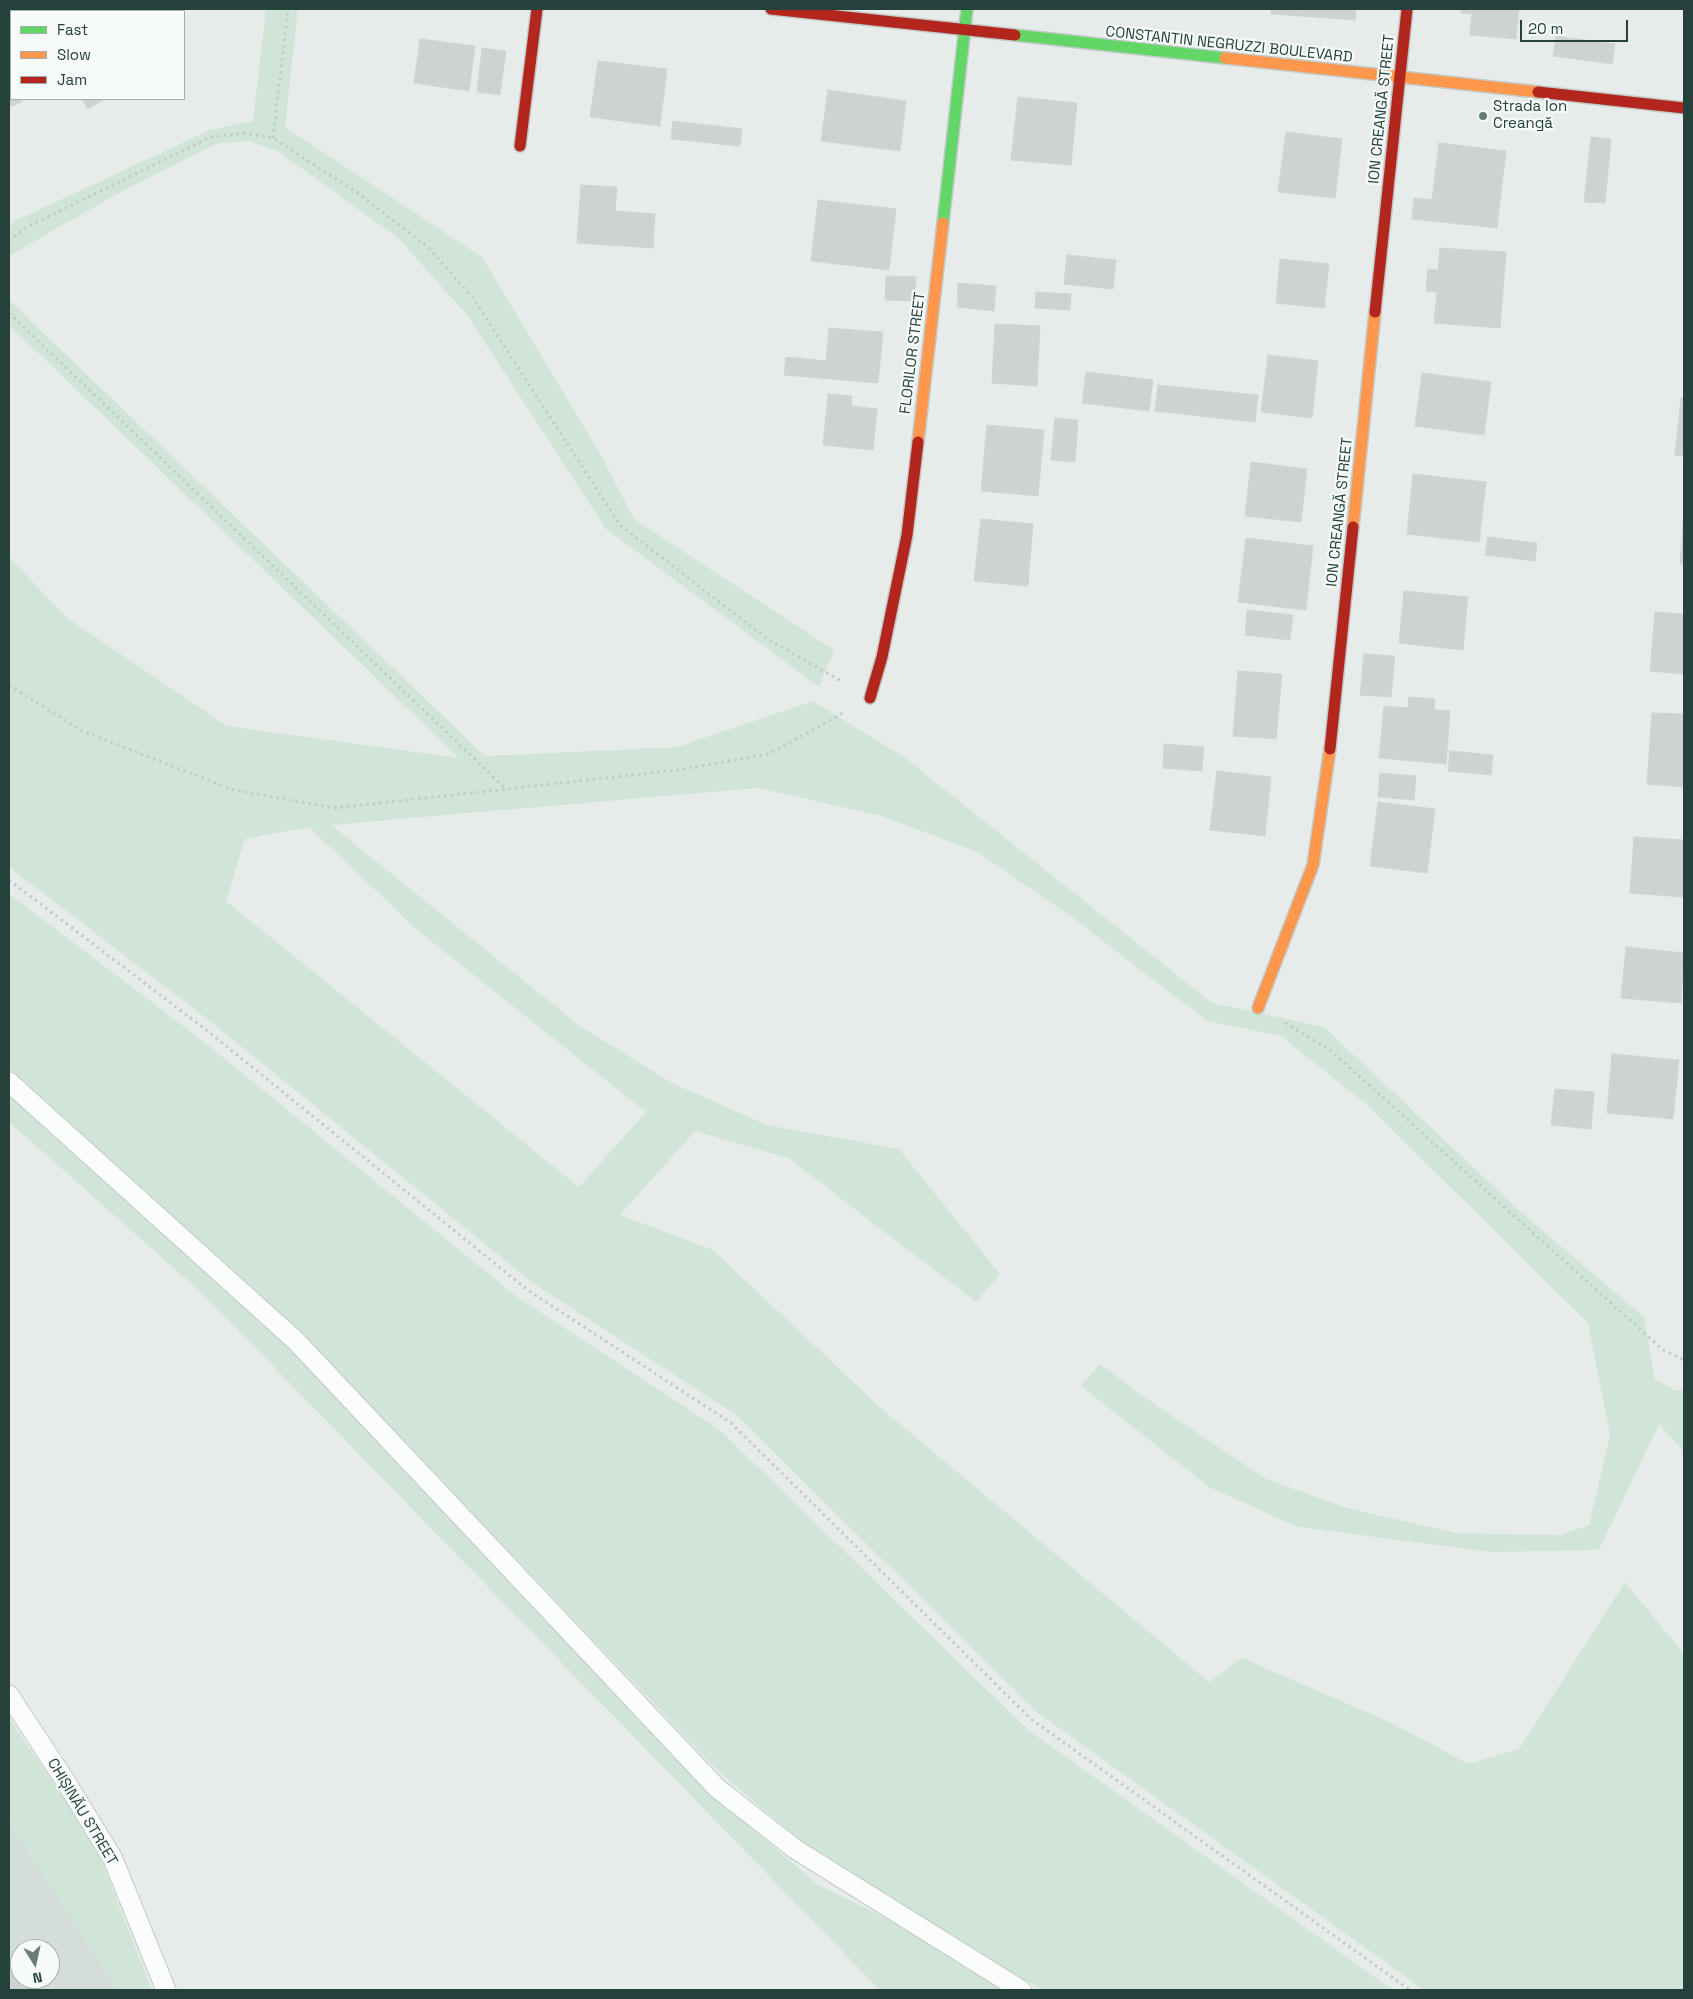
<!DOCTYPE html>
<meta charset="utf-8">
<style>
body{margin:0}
#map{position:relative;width:1693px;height:1999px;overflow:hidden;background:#e7ecea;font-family:"Space Grotesk",sans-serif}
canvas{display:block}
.frame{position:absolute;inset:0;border:10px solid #24413b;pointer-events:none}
.legend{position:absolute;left:10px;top:10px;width:175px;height:90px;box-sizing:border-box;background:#f6faf8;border:1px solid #a2b0ac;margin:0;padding:6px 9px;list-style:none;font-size:15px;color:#24413b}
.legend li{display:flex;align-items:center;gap:10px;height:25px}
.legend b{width:25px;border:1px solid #a2b0ac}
.north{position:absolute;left:10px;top:1939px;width:50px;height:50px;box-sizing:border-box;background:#f6faf8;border:1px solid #a2b0ac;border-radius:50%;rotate:170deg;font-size:14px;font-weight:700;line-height:20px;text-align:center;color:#24413b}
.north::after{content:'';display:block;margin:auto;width:18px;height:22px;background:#687d78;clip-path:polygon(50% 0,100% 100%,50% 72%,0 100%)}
.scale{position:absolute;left:1520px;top:20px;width:108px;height:22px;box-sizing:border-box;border:2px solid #24413b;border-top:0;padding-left:6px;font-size:15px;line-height:18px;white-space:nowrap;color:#24413b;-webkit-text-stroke:4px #f6faf8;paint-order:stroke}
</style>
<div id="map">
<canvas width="1693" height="1999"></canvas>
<div class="frame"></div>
<ul class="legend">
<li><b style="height:6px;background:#63d668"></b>Fast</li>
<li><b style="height:6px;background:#ff974d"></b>Slow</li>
<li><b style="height:6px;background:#b3261e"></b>Jam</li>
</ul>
<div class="north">N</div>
<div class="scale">20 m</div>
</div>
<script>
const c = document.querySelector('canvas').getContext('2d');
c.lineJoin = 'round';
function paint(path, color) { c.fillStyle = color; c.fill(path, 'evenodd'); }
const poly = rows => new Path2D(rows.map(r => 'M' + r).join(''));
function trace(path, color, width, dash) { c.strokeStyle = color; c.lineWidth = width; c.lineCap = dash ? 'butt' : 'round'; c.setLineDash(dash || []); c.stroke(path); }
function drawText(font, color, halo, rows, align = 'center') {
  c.font = font + ' "Space Grotesk",sans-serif'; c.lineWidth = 4.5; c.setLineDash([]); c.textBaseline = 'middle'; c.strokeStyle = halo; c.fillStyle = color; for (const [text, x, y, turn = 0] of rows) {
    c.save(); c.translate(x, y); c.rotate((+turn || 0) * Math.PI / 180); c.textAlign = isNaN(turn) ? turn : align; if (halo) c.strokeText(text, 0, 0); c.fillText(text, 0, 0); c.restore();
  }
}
const built = poly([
 [9,1821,118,1990,9,1990],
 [20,1949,50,1949,50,1979,20,1979]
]);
const green = poly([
 [266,9,298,9,285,127,482,257,602,457,634,519,834,650,819,687,606,529,467,315,398,238,276,150,248,141,215,144,110,198,9,256,9,227,17,220,210,130,253,121],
 [9,300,485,756,677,747,813,701,904,757,1212,1003,1324,1027,1523,1214,1644,1317,1655,1379,1674,1390,1684,1390,1684,1452,1659,1424,1599,1550,1492,1552,1298,1527,1209,1487,1081,1386,1100,1364,1160,1408,1266,1479,1347,1508,1456,1533,1561,1535,1589,1525,1610,1435,1588,1323,1367,1105,1281,1036,1207,1021,1069,915,977,852,882,816,758,788,331,825,580,1026,672,1083,767,1125,899,1149,1000,1274,976,1302,788,1158,695,1131,620,1215,713,1250,883,1410,1209,1682,1242,1658,1394,1724,1468,1764,1519,1749,1625,1582,1684,1654,1684,1990,1424,1990,1038,1713,736,1415,533,1283,211,1022,9,867,9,557,67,618,227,726,459,758,9,325],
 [309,827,417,930,646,1112,579,1187,226,901,245,839],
 [9,894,198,1037,516,1296,720,1430,1027,1729,1393,1990,1042,1990,805,1845,717,1770,302,1334,9,1070],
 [9,1094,291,1350,697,1781,817,1884,903,1927,1003,1990,880,1990,203,1294,9,1122],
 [9,1718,95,1844,152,1990,118,1990,9,1821]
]);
const building = poly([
 [1271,9,1356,9,1355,20,1271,14,1271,9],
 [1461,9,1519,9,1516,39,1470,35,1472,14,1461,13,1461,9],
 [1556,36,1615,44,1612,64,1553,56,1556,36],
 [420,39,475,46,469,91,414,83,420,39],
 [482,48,506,51,500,95,477,92,482,48],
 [598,61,667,69,660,126,590,117,598,61],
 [9,62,11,69,11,99,21,99,22,102,9,107,9,62],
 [828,90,906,101,900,151,821,141,828,90],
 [1018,97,1077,103,1071,165,1011,160,1018,97],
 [82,99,105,99,88,109,82,99],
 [673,121,742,129,740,146,671,139,673,121],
 [1286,132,1342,139,1335,198,1278,192,1286,132],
 [1591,137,1611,139,1605,203,1584,202,1591,137],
 [1439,143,1506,151,1497,228,1412,219,1414,198,1432,200,1439,143],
 [581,185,617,187,615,211,655,214,653,248,577,243,581,185],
 [818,200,896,209,889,270,811,261,818,200],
 [1440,248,1506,252,1500,328,1434,323,1437,292,1426,291,1428,269,1438,270,1440,248],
 [1067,255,1116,260,1113,289,1064,284,1067,255],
 [1280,259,1329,264,1324,308,1276,303,1280,259],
 [886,276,916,277,915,301,885,300,886,276],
 [958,283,996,286,994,311,957,307,958,283],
 [1036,292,1071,294,1070,310,1035,308,1036,292],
 [995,324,1040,326,1037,386,992,383,995,324],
 [829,328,883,332,878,383,784,375,786,357,826,361,829,328],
 [1268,355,1318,361,1312,418,1261,412,1268,355],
 [1086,372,1153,380,1149,411,1082,403,1086,372],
 [1422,373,1491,382,1484,435,1415,426,1422,373],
 [1158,385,1258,395,1255,422,1155,411,1158,385],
 [828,394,852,396,851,406,877,409,873,450,823,445,828,394],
 [1681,398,1684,398,1684,456,1675,455,1681,398],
 [1055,418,1078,420,1075,462,1051,460,1055,418],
 [987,425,1044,430,1038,496,981,491,987,425],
 [1251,462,1307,469,1301,522,1245,516,1251,462],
 [1413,474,1486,482,1479,542,1407,534,1413,474],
 [981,519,1033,524,1028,586,974,581,981,519],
 [1683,524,1684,525,1684,564,1680,564,1683,524],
 [1488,537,1537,543,1535,561,1485,555,1488,537],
 [1246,538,1313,546,1306,610,1238,602,1246,538],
 [1404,591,1468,597,1463,650,1399,643,1404,591],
 [1247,610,1293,615,1290,640,1245,635,1247,610],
 [1655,612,1684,614,1684,674,1650,671,1655,612],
 [1364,654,1395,656,1391,697,1360,695,1364,654],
 [1238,671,1282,674,1276,739,1233,736,1238,671],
 [1409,697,1435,699,1434,710,1450,711,1446,764,1379,758,1384,706,1408,708,1409,697],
 [1652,713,1684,714,1684,787,1647,784,1652,713],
 [1164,744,1204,747,1202,771,1163,768,1164,744],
 [1450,751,1493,755,1491,775,1448,771,1450,751],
 [1217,771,1271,777,1265,836,1210,830,1217,771],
 [1380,773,1416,776,1414,800,1378,797,1380,773],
 [1378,802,1435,809,1427,873,1370,866,1378,802],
 [1634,837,1684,840,1684,897,1630,893,1634,837],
 [1626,947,1684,953,1681,1003,1621,998,1626,947],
 [1612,1054,1679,1060,1673,1119,1607,1113,1612,1054],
 [1555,1089,1594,1092,1591,1129,1551,1125,1555,1089],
 [20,1970,20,1979,32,1979,34,1990,9,1990,9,1972,20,1970]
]);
const path = poly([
 [273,138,288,9],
 [9,241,25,228,211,137,246,133,273,138,355,191,428,247,473,298,620,525,766,638,841,681],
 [9,313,507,790],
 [9,685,82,731,234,790,335,808,678,770,769,754,843,713],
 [9,880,205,1029,529,1291,731,1423,1031,1719,1410,1990],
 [1285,1023,1329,1049,1663,1350,1684,1360]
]);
const lane = poly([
 [9,1082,296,1341,717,1788,795,1849,1021,1990],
 [9,1695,66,1782,113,1859,166,1990]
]);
const fast = poly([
 [1015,35,1225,58],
 [943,223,967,9]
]);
const slow = poly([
 [1225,58,1538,92],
 [918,442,943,223],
 [1353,527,1375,312],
 [1258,1008,1313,865,1330,749]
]);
const jam = poly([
 [771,9,1015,35],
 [1538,92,1684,108],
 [520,146,537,9],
 [1375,312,1407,9],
 [870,698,882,657,907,535,918,442],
 [1330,749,1353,527]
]);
const markers = [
 [1483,116,5,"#687d78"]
];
const streetNames = [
 ["CONSTANTIN NEGRUZZI BOULEVARD",1229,45,6],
 ["ION CREANGĂ STREET",1382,109,-84],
 ["FLORILOR STREET",913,353,-83],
 ["ION CREANGĂ STREET",1340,512,-84],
 ["CHIȘINĂU STREET",82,1812,59]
];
const poiNames = [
 ["Strada Ion",1493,107],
 ["Creangă",1493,124]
];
paint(built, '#d5ddda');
paint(green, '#d0e5d8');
paint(building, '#ced3d1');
trace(building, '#d0d5d3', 1);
trace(lane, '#c4c9c7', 21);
trace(fast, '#c2cac7', 14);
trace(slow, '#c2cac7', 14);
trace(jam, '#c2cac7', 14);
trace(path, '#c2cbca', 3, [2.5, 4]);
trace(lane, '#fbfcfc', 19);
trace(fast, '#63d668', 11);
trace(slow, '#ff974d', 11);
trace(jam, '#b3261e', 11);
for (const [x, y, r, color] of markers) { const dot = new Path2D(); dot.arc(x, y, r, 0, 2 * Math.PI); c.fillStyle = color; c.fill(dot); trace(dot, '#f6faf8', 2); }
drawText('15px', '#24413b', '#f6faf8', streetNames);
drawText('15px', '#24413b', '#f6faf8', poiNames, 'left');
</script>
